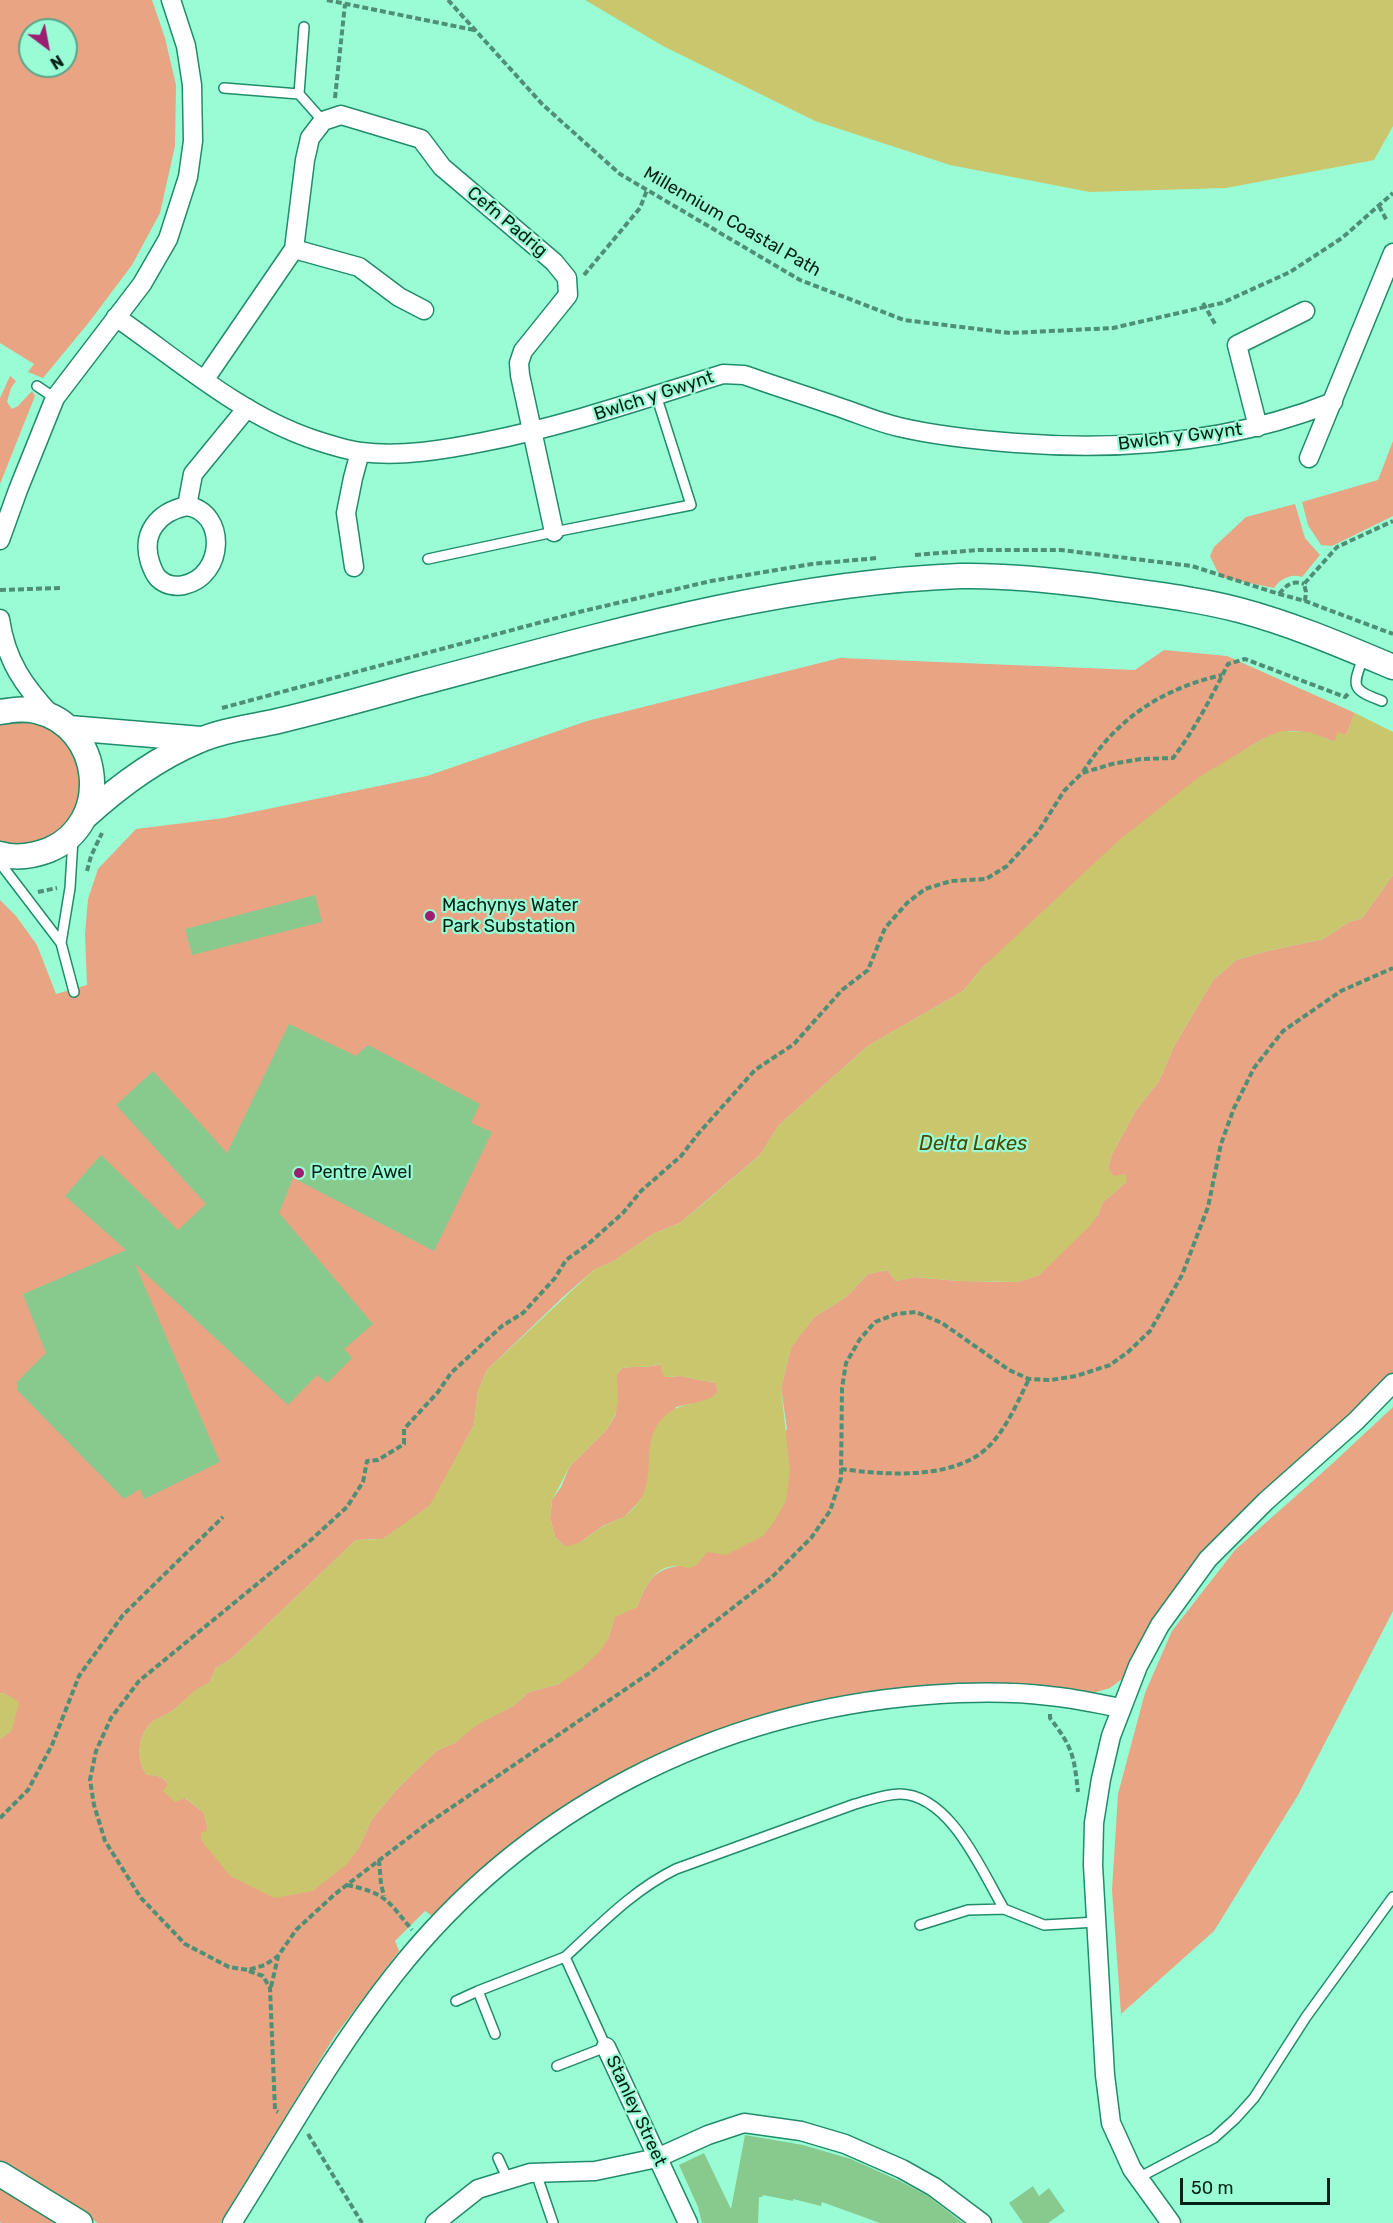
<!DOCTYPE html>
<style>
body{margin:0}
#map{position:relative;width:1393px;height:2223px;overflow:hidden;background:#99fcd4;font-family:Rubik,sans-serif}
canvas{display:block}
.north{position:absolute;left:18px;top:18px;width:60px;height:60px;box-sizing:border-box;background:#99fcd4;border:2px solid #5ca488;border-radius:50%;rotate:148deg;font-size:16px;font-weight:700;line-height:24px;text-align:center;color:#012016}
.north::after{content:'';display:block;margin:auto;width:21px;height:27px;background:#9d1d70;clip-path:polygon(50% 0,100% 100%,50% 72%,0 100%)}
.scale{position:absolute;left:1180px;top:2178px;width:150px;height:27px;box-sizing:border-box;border:3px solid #012016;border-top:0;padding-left:8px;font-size:18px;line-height:21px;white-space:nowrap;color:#012016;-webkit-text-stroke:4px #99fcd4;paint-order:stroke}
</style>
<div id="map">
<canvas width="1393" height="2223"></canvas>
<div class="north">N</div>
<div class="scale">50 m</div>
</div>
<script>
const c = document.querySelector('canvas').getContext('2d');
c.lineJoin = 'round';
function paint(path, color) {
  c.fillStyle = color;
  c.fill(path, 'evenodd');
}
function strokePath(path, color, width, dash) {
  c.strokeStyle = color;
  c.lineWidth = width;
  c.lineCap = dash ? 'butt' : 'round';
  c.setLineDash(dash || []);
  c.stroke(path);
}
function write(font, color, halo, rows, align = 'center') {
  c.font = font + ' Rubik,sans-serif';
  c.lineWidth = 4.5;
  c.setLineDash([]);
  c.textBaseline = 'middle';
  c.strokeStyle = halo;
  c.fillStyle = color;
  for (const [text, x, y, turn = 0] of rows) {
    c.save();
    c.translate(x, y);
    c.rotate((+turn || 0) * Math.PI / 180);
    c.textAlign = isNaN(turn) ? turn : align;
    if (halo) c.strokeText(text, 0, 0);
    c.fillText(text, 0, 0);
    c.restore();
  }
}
const green = new Path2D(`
 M 0,0 L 152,0 L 165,38 L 176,85 L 175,146 L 160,213 L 132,265 L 90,321 L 43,378 L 28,372 L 34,364 L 0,343 ZM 30,30 L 66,30 L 66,66 L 30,66 Z
 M 10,376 L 16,381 L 11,388 L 7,402 L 12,409 L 18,406 L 32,391 L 35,396 L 0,484 L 0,398 Z
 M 1393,441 L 1393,516 L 1332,546 L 1321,545 L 1308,525 L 1302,502 L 1378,480 Z
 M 1295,504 L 1305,538 L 1320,555 L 1302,577 C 1291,573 1280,579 1274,588 L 1220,577 L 1210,556 L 1214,547 L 1246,517 Z
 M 1164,650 L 1227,656 L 1355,713 L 1346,735 L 1334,742 C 1288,722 1274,731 1234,757 L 984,966 L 963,991 L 868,1046 L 779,1125 L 760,1155 L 680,1223 L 653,1234 L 614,1261 L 594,1270 L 563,1297 L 487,1370 L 478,1391 L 474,1425 L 430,1506 L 383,1539 L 356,1540 L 231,1659 L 216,1668 L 209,1683 C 191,1691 187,1700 172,1711 C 167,1715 160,1717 155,1720 C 138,1732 135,1758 147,1775 C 156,1775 162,1775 168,1784 L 204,1813 L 208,1830 L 358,1849 L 372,1819 L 397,1789 L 436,1751 L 456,1742 L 476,1725 L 513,1706 L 529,1692 L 559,1684 L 608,1639 L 615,1616 L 637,1607 C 650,1572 660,1566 697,1564 L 787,1429 L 781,1388 L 791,1347 L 814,1317 L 846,1297 L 868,1274 L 887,1270 L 896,1281 L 915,1277 L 959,1281 L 1018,1282 L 1039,1275 L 1098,1215 L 1102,1203 L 1126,1182 L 1113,1176 L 1108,1168 L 1112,1154 L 1136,1110 L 1159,1081 L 1174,1046 L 1213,980 L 1236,960 L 1267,951 L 1323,939 L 1349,922 L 1362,918 L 1393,875 L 1393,1373 L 1336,1432 L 1224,1530 L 1122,1679 L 1110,1688 L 1096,1692 L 876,1693 L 793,1708 L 690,1742 L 601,1786 L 521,1837 L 432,1916 L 425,1911 L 395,1941 L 399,1951 L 334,2037 L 220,2223 L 98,2223 L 0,2162 L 0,1739 L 12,1730 L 6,1694 L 0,1693 L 0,900 L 16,916 L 37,945 L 56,994 L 87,985 L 85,934 L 88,899 L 98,869 L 136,829 L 224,818 L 427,776 L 587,721 L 840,658 L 1135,670 Z
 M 23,718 L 51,726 L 73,746 L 84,789 L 74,817 L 51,837 L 26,845 L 0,842 L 0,722 Z
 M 662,1364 L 665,1377 L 681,1376 L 716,1383 L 718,1392 L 710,1400 L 676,1407 L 649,1473 L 645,1493 L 637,1504 L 624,1517 L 603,1526 L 575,1546 L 564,1546 L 555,1537 L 550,1518 L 552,1500 L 561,1487 L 570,1466 L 607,1429 L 616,1414 L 617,1374 L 622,1368 C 636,1366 648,1368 662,1364 Z
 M 1393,1407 L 1393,1611 L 1298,1795 L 1214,1931 L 1121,2014 L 1112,1890 L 1118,1794 L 1145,1693 L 1172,1631 L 1235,1550 L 1333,1463 Z
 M 0,2189 L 55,2223 L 2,2223 L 0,2222 Z`);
const water = new Path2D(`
 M 585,0 L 1393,0 L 1393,126 L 1374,160 L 1226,188 L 1090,192 L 950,165 L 815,121 L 663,46 Z
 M 1355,713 L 1393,732 L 1393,875 L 1362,918 L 1349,922 L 1323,939 L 1267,951 L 1236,960 L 1213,980 L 1174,1046 L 1159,1081 L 1136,1110 L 1112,1154 L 1108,1168 L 1113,1176 L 1126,1174 L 1126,1182 L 1102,1203 L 1098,1215 L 1090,1226 L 1039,1275 L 1019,1282 L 959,1281 L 915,1277 L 896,1281 L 887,1270 L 868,1274 L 846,1297 L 814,1317 L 791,1347 L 781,1388 L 790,1471 L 786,1501 L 774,1522 L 763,1536 L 726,1555 L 707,1552 C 702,1558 697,1567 689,1568 C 684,1568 679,1565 674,1566 C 653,1567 643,1591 637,1607 L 615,1617 L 608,1639 L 600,1651 L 580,1670 L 559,1684 L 529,1692 L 513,1706 L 477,1725 L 456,1742 L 436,1751 L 397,1789 L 372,1819 L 358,1849 L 347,1864 L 313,1891 L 275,1898 L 230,1876 L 201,1840 L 201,1833 L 208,1830 L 204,1813 L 186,1798 L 175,1802 L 163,1791 L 168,1784 C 162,1775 156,1775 147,1775 C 135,1758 138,1732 155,1720 C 160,1717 167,1715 172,1711 C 187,1700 190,1691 209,1683 L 216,1668 L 231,1659 L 356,1540 L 383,1539 L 430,1505 L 474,1425 L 478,1391 L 487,1370 L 594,1270 L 614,1261 L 653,1234 L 680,1223 L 710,1198 L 760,1155 L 779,1125 L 868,1046 L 963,991 L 984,966 L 1118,841 L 1199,777 L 1268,736 L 1282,731 L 1310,732 L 1334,742 L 1338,732 L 1346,735 ZM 661,1364 L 661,1371 L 665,1377 L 681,1376 L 716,1383 L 718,1392 C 701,1408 678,1399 661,1420 C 636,1449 665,1487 625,1516 C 619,1520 611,1522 604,1526 C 590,1534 581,1546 564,1546 L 555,1537 L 550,1518 L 552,1500 L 570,1466 L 607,1429 L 616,1413 L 618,1401 L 617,1374 L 622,1368 C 636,1366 648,1368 661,1364 Z
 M 0,1693 L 6,1694 L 19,1702 L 12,1730 L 0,1739 Z`);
const building = new Path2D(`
 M 315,895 L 322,922 L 192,955 L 185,929 Z
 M 289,1024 L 356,1056 L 368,1045 L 480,1104 L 471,1123 L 492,1132 L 434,1251 L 293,1178 L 279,1213 L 373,1324 L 344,1349 L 352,1358 L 327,1383 L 317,1375 L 288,1405 L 135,1264 L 220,1462 L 144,1499 L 140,1489 L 124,1499 L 17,1390 L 17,1382 L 46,1353 L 23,1294 L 126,1250 L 65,1196 L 101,1155 L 178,1230 L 206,1204 L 116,1105 L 153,1071 L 227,1153 Z
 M 745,2135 L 803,2145 L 851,2159 L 900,2181 L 928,2196 L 963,2223 L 880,2223 L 822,2202 L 821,2206 L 793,2199 L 793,2201 L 763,2195 L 762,2197 L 759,2197 L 758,2223 L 702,2223 L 698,2207 L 679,2165 L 704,2153 L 731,2209 Z
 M 1033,2186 L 1039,2196 L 1049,2188 L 1065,2211 L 1048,2223 L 1023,2223 L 1009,2203 Z`);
const path = new Path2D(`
 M 327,0 L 474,30
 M 448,0 L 543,105 L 620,174 L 800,280 L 904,320 L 1010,333 L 1113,328 L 1222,303 L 1290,272 L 1342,238 L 1393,193
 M 335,98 L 345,4
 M 1379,206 L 1387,221
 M 584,275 L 640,208 L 647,190
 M 1203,303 L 1215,324
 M 915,555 L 978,550 L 1061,550 L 1192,566 L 1279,594 L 1305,601 L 1393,634
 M 0,590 L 61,588
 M 1279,594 C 1287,585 1291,580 1304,584
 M 1305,601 L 1306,592 L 1304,584 L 1337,547 L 1393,521
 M 1348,694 L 1345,697 L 1245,659 L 1228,664 C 1212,696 1195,729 1173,758 L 1141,759 L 1112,764 L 1082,773 L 1064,791 L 1038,832 L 1007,866 L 986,879 L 951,881 L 925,889 L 907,903 L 885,928 L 868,970 L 842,990 L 794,1044 L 755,1070 L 698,1134 L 681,1156 L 641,1191 L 623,1213 L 587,1245 L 566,1260 L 555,1278 L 523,1313 L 502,1326 L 451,1373 L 438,1392 L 404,1429 L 404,1444 L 378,1460 L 367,1461 L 363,1482 L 347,1507 L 312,1539 L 139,1681 L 111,1718 L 96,1751 L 90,1780 L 94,1805 L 105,1841 L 141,1898 L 185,1944 L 229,1967 L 248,1970 L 265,1965 L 278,1956 L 296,1930 L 335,1894 L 424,1826 L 648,1674 L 771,1578 L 811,1538 L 830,1511 L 841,1478 L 842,1388 L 846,1363 L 860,1339 L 875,1322 L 896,1314 L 916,1312 L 942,1323 L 1009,1370 L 1029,1379 L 1051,1380 L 1076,1376 L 1110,1365 L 1128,1352 L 1150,1331 L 1182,1275 L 1208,1207 L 1221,1144 L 1234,1108 L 1254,1068 L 1283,1031 L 1341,991 L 1393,968
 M 222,708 L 579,612 L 711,581 L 812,564 L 877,558
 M 1083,772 C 1116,719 1161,689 1222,675
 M 87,871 L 91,856 L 102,833
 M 38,892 L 57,888
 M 841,1469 C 886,1475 959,1481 992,1443 C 1008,1425 1018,1401 1029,1379
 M 1050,1714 L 1050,1718 C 1073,1748 1074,1756 1078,1792
 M 0,1818 L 28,1790 L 52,1745 L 79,1676 L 123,1615 L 223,1517
 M 379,1860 L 381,1884 L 384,1896
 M 347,1885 C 386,1893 388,1901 412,1930
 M 249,1971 L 263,1976 L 270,1988 L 275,2110 L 278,2112
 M 271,1987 L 278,1957
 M 308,2134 L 362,2223`);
const service = new Path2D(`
 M 224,88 L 299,94 L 323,121
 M 299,94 L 304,27
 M 37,386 L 55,398
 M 428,559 L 554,532 L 691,505 L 656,395
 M 1364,655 C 1353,686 1349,689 1382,701
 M 0,863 L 61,943 L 74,992
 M 61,943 L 70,888 L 73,839
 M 920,1925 L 968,1910 L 1004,1909 L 1044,1925 L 1097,1922
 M 565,1957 C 600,1925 633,1890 676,1869 L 855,1804 C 870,1800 885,1794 900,1794 C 951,1795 982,1872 1004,1909
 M 478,1991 L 565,1957 L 606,2047 L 557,2066
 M 456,2001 L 478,1991 L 495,2034
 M 498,2158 L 508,2180
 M 536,2173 L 553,2223
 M 1138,2178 L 1214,2138 L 1235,2119 L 1254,2098 L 1306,2017 L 1393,1897`);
const minor = new Path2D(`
 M 294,249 L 359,267 L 399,297 L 424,310
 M 116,317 C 178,360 241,415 312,439 C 327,444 345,450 361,452 C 401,457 443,450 483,442 C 565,426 643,399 723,374 L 744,375 C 778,387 813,398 847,410 C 864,416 881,423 899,427 C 937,436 977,440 1016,443 C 1123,451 1232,443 1333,402
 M 205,379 L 294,249 L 305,160 L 310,138 L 323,121 L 341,115 L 421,139 L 442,167 L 554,262 L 567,278 L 568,295 L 523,351 L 519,363 L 520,375 L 554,532
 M 1258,427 L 1237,345 L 1305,311
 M 1309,458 L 1393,253
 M 187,506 C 227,512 225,576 184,585 C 175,587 165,585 158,578 C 154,574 152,568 150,562 C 141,533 158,512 187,506 Z
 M 187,506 L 193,474 L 247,408
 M 0,540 L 18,490 L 55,398 L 142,284 L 168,239 L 188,177 L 193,141 L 192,85 L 186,46 L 171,0
 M 354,567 L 346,513 L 353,478 L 360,452
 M 0,619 C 6,661 24,686 52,716
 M 606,2047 L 688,2223
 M 232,2223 C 284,2141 333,2052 394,1975 C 525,1808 716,1711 927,1695 C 968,1692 1010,1691 1050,1696 C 1074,1698 1098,1704 1122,1708
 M 435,2223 L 478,2189 L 530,2173 L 595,2171 L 657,2158 L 708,2135 L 744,2123 L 801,2131 L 845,2144 L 902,2169 L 934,2187 L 982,2223
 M 1171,2223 L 1132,2169 L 1111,2123 L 1105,2075 L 1093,1865 L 1094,1823 L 1101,1779 L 1111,1736 L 1138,1666 L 1160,1625 L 1208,1559 L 1266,1501 L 1356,1421 L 1393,1383`);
const secondary = new Path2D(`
 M 0,712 C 12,710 24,708 36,711 C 103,726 113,823 49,850 C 33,856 17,859 0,854
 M 69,728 L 201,739
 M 85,817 C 119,786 155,759 198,741 C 222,730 252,727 278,721 C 324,710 371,697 417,684 C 595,637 775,583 960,576 C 1005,575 1052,580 1097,586 C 1144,593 1193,598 1239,610 C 1292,624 1343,646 1393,667
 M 0,2174 L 80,2223`);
const markers = [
 [430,916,6,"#9d1d70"],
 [299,1173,6,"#9d1d70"]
];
const streetNames = [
 ["Cefn Padrig",507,222,40],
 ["Millennium Coastal Path",732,222,30],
 ["Bwlch y Gwynt",654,396,-18],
 ["Bwlch y Gwynt",1180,437,-7],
 ["Stanley Street",636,2111,65]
];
const poiNames = [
 ["Machynys Water",442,906],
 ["Park Substation",442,927],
 ["Pentre Awel",311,1173]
];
const waterNames = [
 ["Delta Lakes",973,1144]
];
paint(green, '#e9a483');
paint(water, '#cac66e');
paint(building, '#88ca8e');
strokePath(service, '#208c6a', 12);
strokePath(minor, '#208c6a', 21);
strokePath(secondary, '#208c6a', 27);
strokePath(path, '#4e8f76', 4, [6, 3]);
strokePath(service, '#fff', 9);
strokePath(minor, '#fff', 18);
strokePath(secondary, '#fff', 24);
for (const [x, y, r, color] of markers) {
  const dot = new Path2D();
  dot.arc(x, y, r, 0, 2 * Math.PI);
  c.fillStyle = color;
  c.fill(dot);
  strokePath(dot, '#99fcd4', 2);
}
write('18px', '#012016', '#99fcd4', streetNames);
write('18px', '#012016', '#99fcd4', poiNames, 'left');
write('italic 20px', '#4c4900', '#99fcd4', waterNames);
</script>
